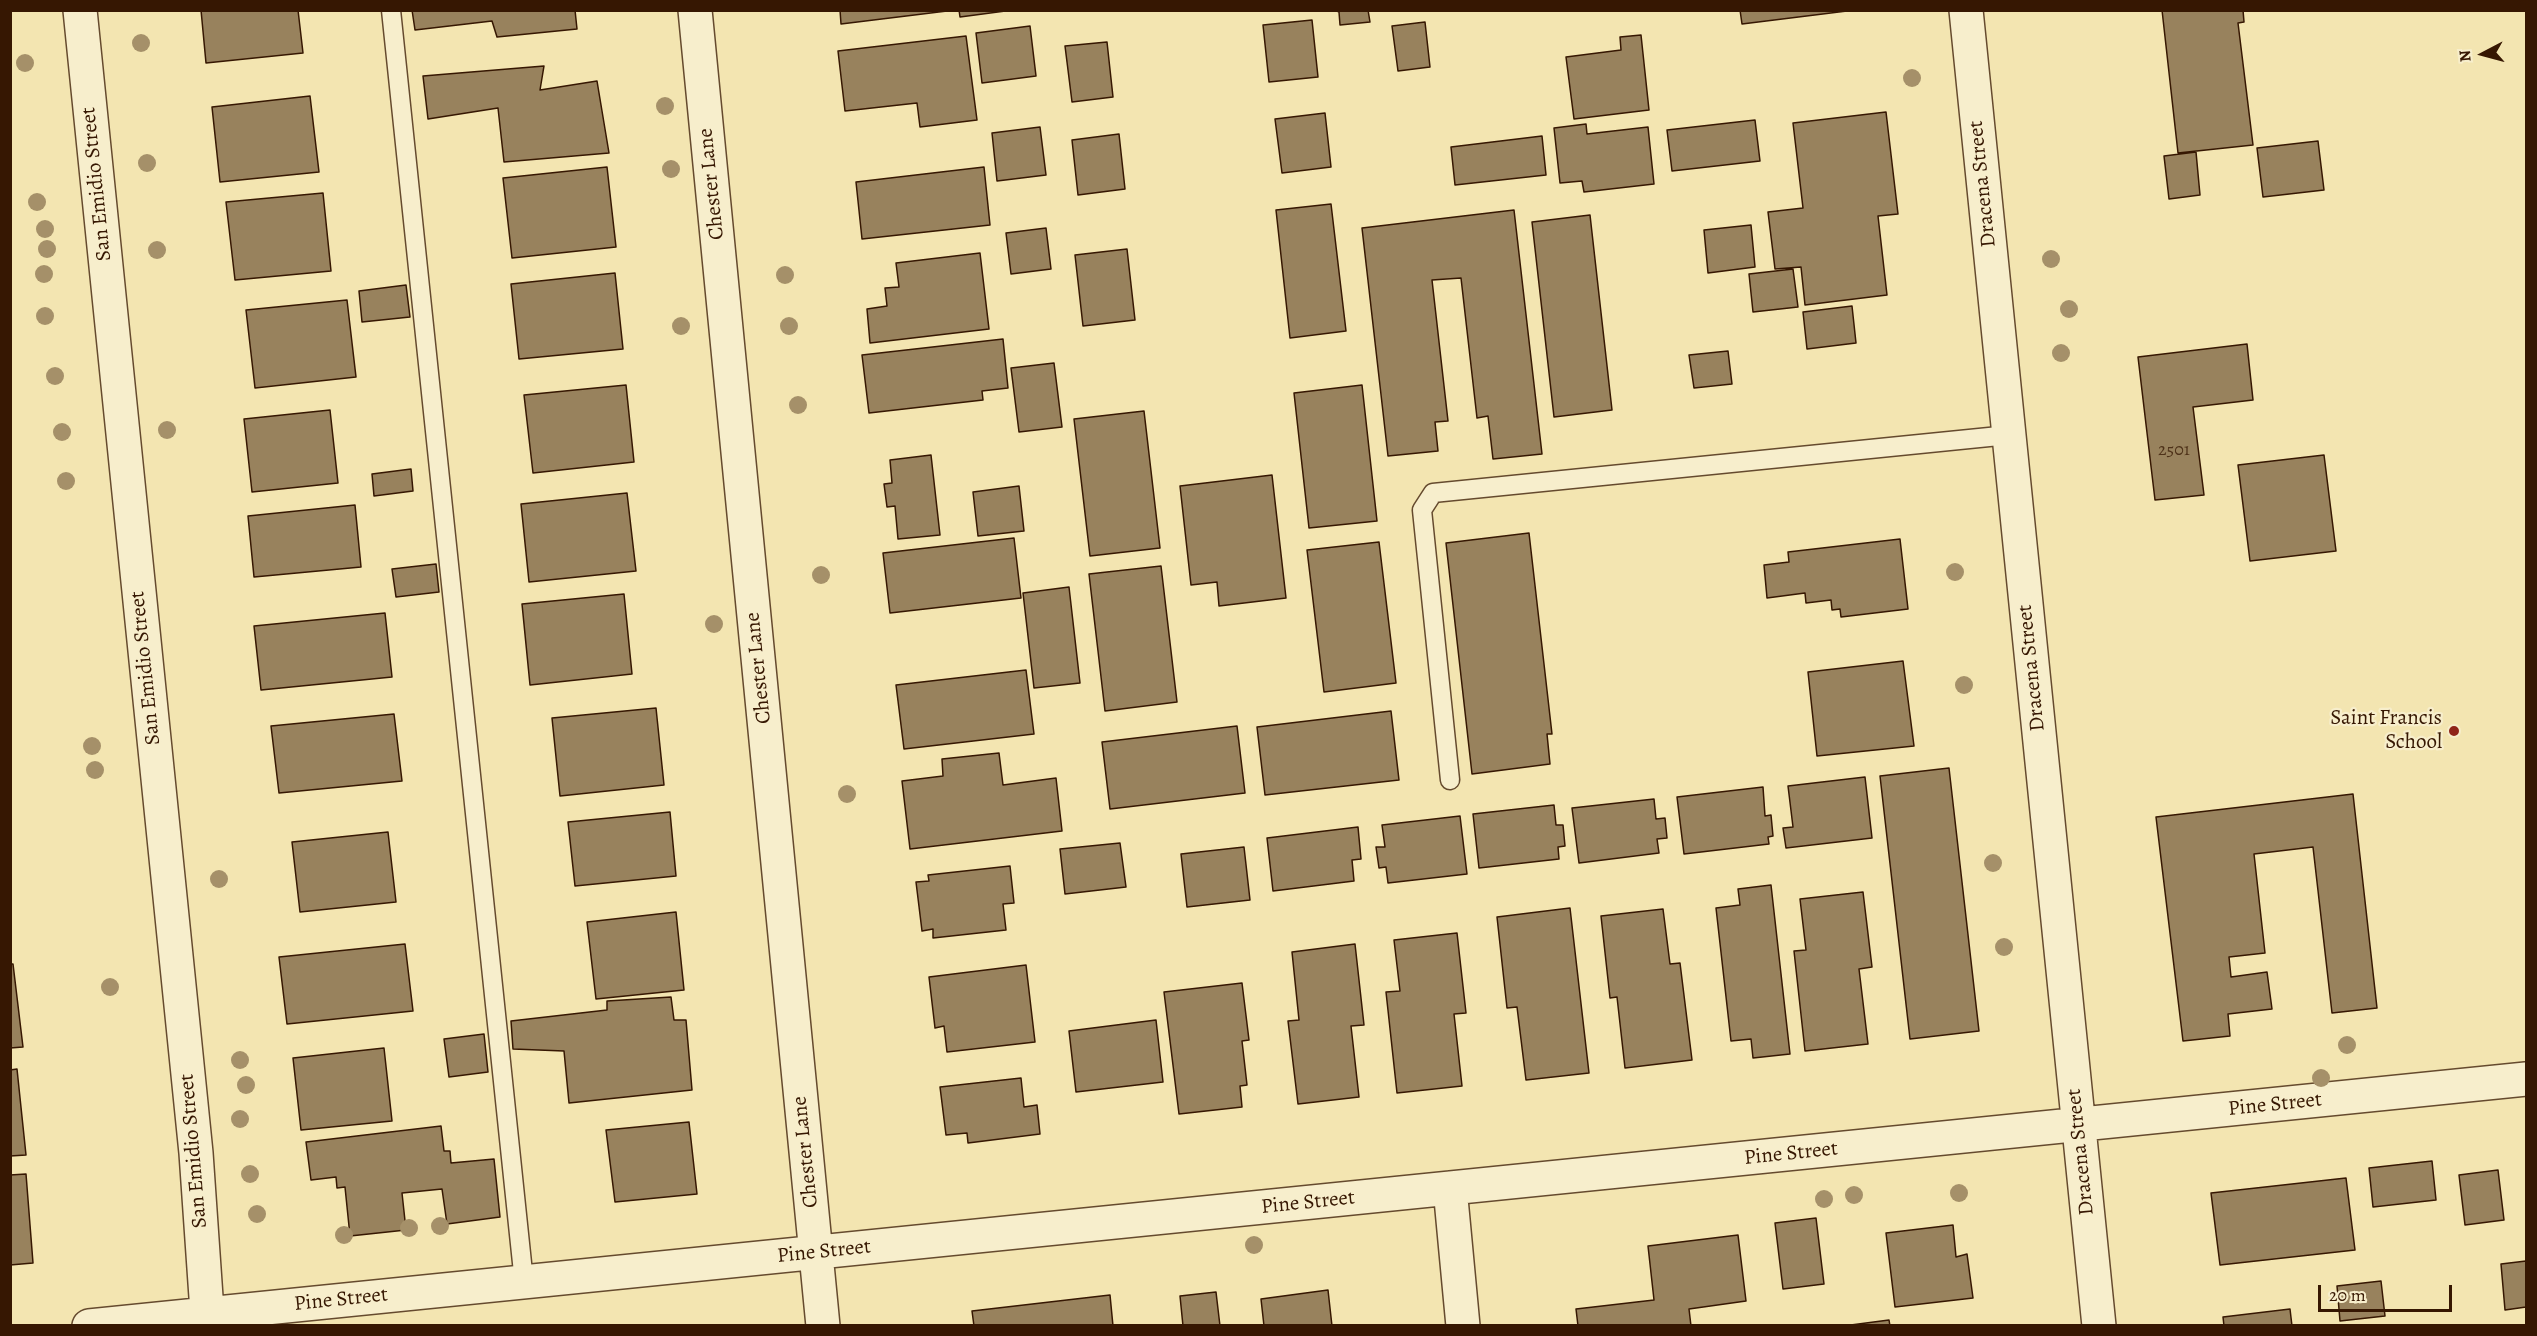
<!DOCTYPE html>
<style>
body{margin:0}
#map{position:relative;width:2537px;height:1336px;overflow:hidden;background:#f3e5b1;font-family:Alegreya,serif}
canvas{display:block}
.frame{position:absolute;inset:0;border:12px solid #361702;pointer-events:none}
.north{position:absolute;left:2453px;top:24px;width:60px;height:60px;-webkit-text-stroke:4px #f7eecc;paint-order:stroke;rotate:264deg;font-size:16px;font-weight:700;line-height:24px;text-align:center;color:#361702}
.north::after{content:'';display:block;margin:auto;width:21px;height:27px;background:#361702;clip-path:polygon(50% 0,100% 100%,50% 72%,0 100%)}
.scale{position:absolute;left:2318px;top:1285px;width:134px;height:27px;box-sizing:border-box;border:3px solid #361702;border-top:0;padding-left:8px;font-size:18px;line-height:21px;white-space:nowrap;color:#361702;-webkit-text-stroke:4px #f7eecc;paint-order:stroke}
</style>
<div id="map">
<canvas width="2537" height="1336"></canvas>
<div class="frame"></div>
<div class="north">N</div>
<div class="scale">20 m</div>
</div>
<script>
const c = document.querySelector('canvas').getContext('2d');
c.lineJoin = 'round';
function paint(path, color) {
  c.fillStyle = color;
  c.fill(path, 'evenodd');
}
function strokePath(path, color, width, dash) {
  c.strokeStyle = color;
  c.lineWidth = width;
  c.lineCap = dash ? 'butt' : 'round';
  c.setLineDash(dash || []);
  c.stroke(path);
}
function write(font, color, halo, rows, align = 'center') {
  c.font = font + ' Alegreya,serif';
  c.lineWidth = 4.5;
  c.setLineDash([]);
  c.textBaseline = 'middle';
  c.strokeStyle = halo;
  c.fillStyle = color;
  for (const [text, x, y, turn = 0] of rows) {
    c.save();
    c.translate(x, y);
    c.rotate((+turn || 0) * Math.PI / 180);
    c.textAlign = isNaN(turn) ? turn : align;
    if (halo) c.strokeText(text, 0, 0);
    c.fillText(text, 0, 0);
    c.restore();
  }
}
const building = new Path2D(`
 M 201,10 L 298,10 L 303,53 L 206,63 Z
 M 412,10 L 575,10 L 577,29 L 497,37 L 492,21 L 415,30 Z
 M 840,10 L 947,10 L 947,11 L 841,24 Z
 M 959,10 L 1013,10 L 960,17 Z
 M 1335,10 L 1368,10 L 1370,22 L 1340,25 L 1339,12 Z
 M 1740,10 L 1855,10 L 1742,24 Z
 M 2162,10 L 2243,10 L 2244,22 L 2238,23 L 2253,145 L 2178,153 Z
 M 1312,20 L 1318,77 L 1269,82 L 1263,25 Z
 M 1425,22 L 1430,67 L 1398,71 L 1392,26 Z
 M 1030,26 L 1036,76 L 982,83 L 976,33 Z
 M 1641,35 L 1649,110 L 1574,119 L 1566,57 L 1621,50 L 1620,37 Z
 M 966,36 L 977,120 L 920,127 L 917,103 L 845,111 L 838,51 Z
 M 1107,42 L 1113,97 L 1072,102 L 1065,46 Z
 M 544,66 L 540,90 L 597,81 L 609,153 L 504,162 L 498,108 L 428,119 L 423,76 Z
 M 310,96 L 319,172 L 220,182 L 212,107 Z
 M 1886,112 L 1898,214 L 1878,216 L 1887,295 L 1805,305 L 1801,267 L 1775,269 L 1768,212 L 1803,208 L 1793,123 Z
 M 1325,113 L 1331,167 L 1282,173 L 1275,119 Z
 M 1755,120 L 1760,161 L 1672,171 L 1667,130 Z
 M 1586,124 L 1587,134 L 1648,127 L 1654,184 L 1584,192 L 1582,181 L 1560,183 L 1554,128 Z
 M 1040,127 L 1046,175 L 997,181 L 992,133 Z
 M 1119,134 L 1125,189 L 1078,195 L 1072,140 Z
 M 1542,136 L 1546,175 L 1455,185 L 1451,147 Z
 M 2318,141 L 2324,190 L 2263,197 L 2257,148 Z
 M 2196,152 L 2200,195 L 2169,199 L 2164,156 Z
 M 607,167 L 616,247 L 512,258 L 503,178 Z
 M 984,167 L 990,225 L 862,239 L 856,182 Z
 M 323,193 L 331,271 L 235,280 L 226,202 Z
 M 1331,204 L 1346,331 L 1290,338 L 1276,210 Z
 M 1514,210 L 1542,454 L 1493,459 L 1488,416 L 1477,418 L 1461,278 L 1432,280 L 1448,421 L 1435,422 L 1438,451 L 1388,456 L 1362,228 Z
 M 1590,215 L 1612,410 L 1554,417 L 1532,222 Z
 M 1751,225 L 1755,267 L 1708,273 L 1704,230 Z
 M 1046,228 L 1051,269 L 1011,274 L 1006,233 Z
 M 1127,249 L 1135,320 L 1083,326 L 1075,255 Z
 M 980,253 L 989,329 L 870,343 L 867,309 L 887,306 L 885,288 L 899,287 L 896,263 Z
 M 1793,269 L 1798,307 L 1753,312 L 1749,274 Z
 M 615,273 L 623,349 L 519,359 L 511,284 Z
 M 406,285 L 410,317 L 362,322 L 359,291 Z
 M 347,300 L 356,377 L 255,388 L 246,310 Z
 M 1852,306 L 1856,343 L 1807,349 L 1803,312 Z
 M 1003,339 L 1008,388 L 982,391 L 983,400 L 869,413 L 862,355 Z
 M 2247,344 L 2253,400 L 2193,407 L 2204,495 L 2155,500 L 2138,357 Z
 M 1728,351 L 1732,384 L 1694,388 L 1689,355 Z
 M 1054,363 L 1062,427 L 1019,432 L 1011,368 Z
 M 626,385 L 634,462 L 533,473 L 524,395 Z
 M 1362,385 L 1377,521 L 1309,528 L 1294,393 Z
 M 330,410 L 338,483 L 252,492 L 244,419 Z
 M 1144,411 L 1160,548 L 1090,556 L 1074,419 Z
 M 931,455 L 940,535 L 898,539 L 895,506 L 887,507 L 884,484 L 892,483 L 890,460 Z
 M 2324,455 L 2336,551 L 2250,561 L 2238,465 Z
 M 411,469 L 413,491 L 374,496 L 372,474 Z
 M 1272,475 L 1286,598 L 1219,606 L 1217,582 L 1191,585 L 1180,486 Z
 M 1019,486 L 1024,531 L 978,536 L 973,492 Z
 M 627,493 L 636,571 L 529,582 L 521,504 Z
 M 355,505 L 361,567 L 254,577 L 248,516 Z
 M 1529,533 L 1552,734 L 1547,734 L 1550,764 L 1472,774 L 1446,543 Z
 M 1014,538 L 1021,598 L 890,613 L 883,553 Z
 M 1900,539 L 1908,609 L 1841,617 L 1840,609 L 1832,610 L 1831,600 L 1806,603 L 1805,593 L 1767,598 L 1764,565 L 1789,562 L 1788,552 Z
 M 1379,542 L 1396,683 L 1324,692 L 1307,550 Z
 M 436,564 L 439,592 L 396,597 L 392,569 Z
 M 1161,566 L 1177,702 L 1105,711 L 1089,574 Z
 M 1069,587 L 1080,683 L 1034,688 L 1023,593 Z
 M 624,594 L 632,674 L 530,685 L 522,604 Z
 M 385,613 L 392,677 L 261,690 L 254,626 Z
 M 1903,661 L 1914,746 L 1817,756 L 1808,672 Z
 M 1026,670 L 1034,734 L 904,749 L 896,685 Z
 M 656,708 L 664,785 L 560,796 L 552,718 Z
 M 1391,711 L 1399,780 L 1265,795 L 1257,727 Z
 M 394,714 L 402,781 L 279,793 L 271,726 Z
 M 1237,726 L 1245,793 L 1110,809 L 1102,742 Z
 M 999,753 L 1003,785 L 1056,778 L 1062,831 L 910,849 L 902,781 L 943,776 L 942,759 Z
 M 1949,768 L 1979,1031 L 1910,1039 L 1880,776 Z
 M 1865,777 L 1872,838 L 1786,848 L 1783,828 L 1793,827 L 1788,786 Z
 M 1763,787 L 1765,816 L 1771,815 L 1773,836 L 1768,837 L 1769,844 L 1684,854 L 1677,797 Z
 M 2353,794 L 2377,1008 L 2332,1013 L 2313,847 L 2254,854 L 2265,953 L 2229,957 L 2231,977 L 2267,972 L 2272,1009 L 2228,1014 L 2230,1036 L 2183,1041 L 2156,817 Z
 M 1654,799 L 1656,819 L 1665,818 L 1667,838 L 1657,839 L 1659,853 L 1579,863 L 1572,808 Z
 M 1554,805 L 1556,825 L 1563,825 L 1565,846 L 1558,847 L 1559,859 L 1479,868 L 1473,814 Z
 M 670,812 L 676,876 L 575,886 L 568,822 Z
 M 1460,816 L 1467,874 L 1388,883 L 1386,867 L 1379,868 L 1376,847 L 1385,847 L 1382,825 Z
 M 1358,827 L 1361,859 L 1352,860 L 1354,881 L 1273,891 L 1267,838 Z
 M 388,832 L 396,902 L 300,912 L 292,842 Z
 M 1120,843 L 1126,887 L 1065,894 L 1060,849 Z
 M 1244,847 L 1250,900 L 1187,907 L 1181,854 Z
 M 1010,866 L 1014,903 L 1003,904 L 1006,930 L 933,938 L 933,929 L 922,931 L 916,882 L 929,881 L 928,875 Z
 M 1771,885 L 1790,1054 L 1753,1058 L 1751,1039 L 1731,1041 L 1716,908 L 1740,905 L 1738,889 Z
 M 1863,892 L 1872,967 L 1859,969 L 1868,1044 L 1805,1051 L 1794,951 L 1806,950 L 1800,899 Z
 M 1570,908 L 1589,1073 L 1526,1080 L 1517,1007 L 1507,1008 L 1497,917 Z
 M 1663,909 L 1670,964 L 1680,963 L 1692,1060 L 1625,1068 L 1617,997 L 1610,998 L 1601,916 Z
 M 676,912 L 684,990 L 596,999 L 587,922 Z
 M 1457,933 L 1466,1013 L 1454,1014 L 1462,1086 L 1397,1093 L 1386,992 L 1400,991 L 1394,940 Z
 M 405,944 L 413,1011 L 287,1024 L 279,957 Z
 M 1355,944 L 1364,1025 L 1351,1026 L 1359,1097 L 1298,1104 L 1288,1021 L 1299,1020 L 1292,952 Z
 M 10,964 L 13,964 L 23,1047 L 10,1048 Z
 M 1026,965 L 1035,1042 L 947,1052 L 944,1026 L 935,1028 L 929,977 Z
 M 1242,983 L 1249,1040 L 1242,1041 L 1247,1085 L 1240,1086 L 1242,1107 L 1179,1114 L 1164,992 Z
 M 671,997 L 674,1020 L 686,1020 L 692,1090 L 569,1103 L 564,1051 L 513,1049 L 511,1021 L 607,1010 L 607,1001 Z
 M 1156,1020 L 1163,1082 L 1076,1092 L 1069,1031 Z
 M 484,1034 L 488,1072 L 449,1077 L 444,1039 Z
 M 384,1048 L 392,1121 L 301,1130 L 293,1058 Z
 M 17,1069 L 26,1155 L 10,1156 L 10,1070 Z
 M 1021,1078 L 1024,1107 L 1037,1105 L 1040,1134 L 968,1143 L 967,1133 L 946,1135 L 940,1087 Z
 M 689,1122 L 697,1194 L 615,1202 L 606,1130 Z
 M 441,1126 L 444,1151 L 450,1151 L 451,1163 L 494,1159 L 500,1217 L 447,1224 L 442,1189 L 402,1193 L 406,1230 L 350,1236 L 345,1187 L 337,1188 L 336,1177 L 311,1180 L 306,1142 Z
 M 2432,1161 L 2436,1200 L 2373,1207 L 2369,1168 Z
 M 2498,1170 L 2504,1220 L 2465,1225 L 2459,1175 Z
 M 26,1174 L 33,1263 L 10,1265 L 10,1175 Z
 M 2346,1178 L 2355,1250 L 2220,1265 L 2211,1193 Z
 M 1816,1218 L 1824,1284 L 1783,1289 L 1775,1223 Z
 M 1953,1225 L 1956,1257 L 1967,1254 L 1973,1298 L 1895,1307 L 1886,1233 Z
 M 1738,1235 L 1746,1301 L 1689,1309 L 1691,1326 L 1578,1326 L 1576,1309 L 1654,1300 L 1648,1246 Z
 M 2526,1261 L 2526,1307 L 2505,1310 L 2501,1264 Z
 M 2381,1281 L 2385,1316 L 2340,1321 L 2337,1286 Z
 M 1328,1290 L 1332,1326 L 1264,1326 L 1261,1299 Z
 M 1216,1292 L 1220,1326 L 1183,1326 L 1180,1296 Z
 M 1110,1295 L 1113,1326 L 974,1326 L 972,1311 Z
 M 2290,1309 L 2292,1326 L 2224,1326 L 2223,1317 Z
 M 1889,1320 L 1890,1326 L 1843,1326 Z`);
const service = new Path2D(`
 M 391,10 L 524,1282
 M 1450,780 L 1422,510 L 1433,493 L 2009,435`);
const minor = new Path2D(`
 M 80,10 L 196,1153 L 208,1326
 M 695,10 L 823,1326
 M 1966,10 L 2099,1326
 M 1450,1188 L 1463,1326
 M 89,1326 L 2526,1079`);
const trees = [
 [141,43],
 [25,63],
 [1912,78],
 [665,106],
 [147,163],
 [671,169],
 [37,202],
 [45,229],
 [47,249],
 [157,250],
 [2051,259],
 [44,274],
 [785,275],
 [2069,309],
 [45,316],
 [681,326],
 [789,326],
 [2061,353],
 [55,376],
 [798,405],
 [167,430],
 [62,432],
 [66,481],
 [1955,572],
 [821,575],
 [714,624],
 [1964,685],
 [92,746],
 [95,770],
 [847,794],
 [1993,863],
 [219,879],
 [2004,947],
 [110,987],
 [2347,1045],
 [240,1060],
 [2321,1078],
 [246,1085],
 [240,1119],
 [250,1174],
 [1959,1193],
 [1854,1195],
 [1824,1199],
 [257,1214],
 [440,1226],
 [409,1228],
 [344,1235],
 [1254,1245]
];
const markers = [
 [2454,731,6,"#8f2418"]
];
const numberNames = [
 ["2501",2174,451]
];
const streetNames = [
 ["San Emidio Street",97,184,-96],
 ["Chester Lane",712,184,-96],
 ["Dracena Street",1983,184,-96],
 ["San Emidio Street",146,668,-96],
 ["Chester Lane",759,668,-96],
 ["Dracena Street",2032,668,-96],
 ["Pine Street",2275,1105,-6],
 ["San Emidio Street",194,1151,-95],
 ["Chester Lane",806,1152,-96],
 ["Dracena Street",2081,1152,-96],
 ["Pine Street",1791,1154,-6],
 ["Pine Street",1308,1203,-6],
 ["Pine Street",824,1252,-6],
 ["Pine Street",341,1300,-6]
];
const poiNames = [
 ["Saint Francis",2442,719],
 ["School",2442,743]
];
paint(building, '#98825d');
strokePath(building, '#361702', 1.5);
strokePath(service, '#654a2e', 21);
strokePath(minor, '#654a2e', 36);
strokePath(service, '#f7eecc', 18);
strokePath(minor, '#f7eecc', 33);
c.fillStyle = '#a59069';
for (const [x, y] of trees) {
  c.beginPath();
  c.arc(x, y, 9, 0, 2 * Math.PI);
  c.fill();
}
for (const [x, y, r, color] of markers) {
  const dot = new Path2D();
  dot.arc(x, y, r, 0, 2 * Math.PI);
  c.fillStyle = color;
  c.fill(dot);
  strokePath(dot, '#f7eecc', 2);
}
write('18px', '#4e3219', null, numberNames);
write('21px', '#361702', '#f7eecc', streetNames);
write('21px', '#361702', '#f7eecc', poiNames, 'right');
</script>
